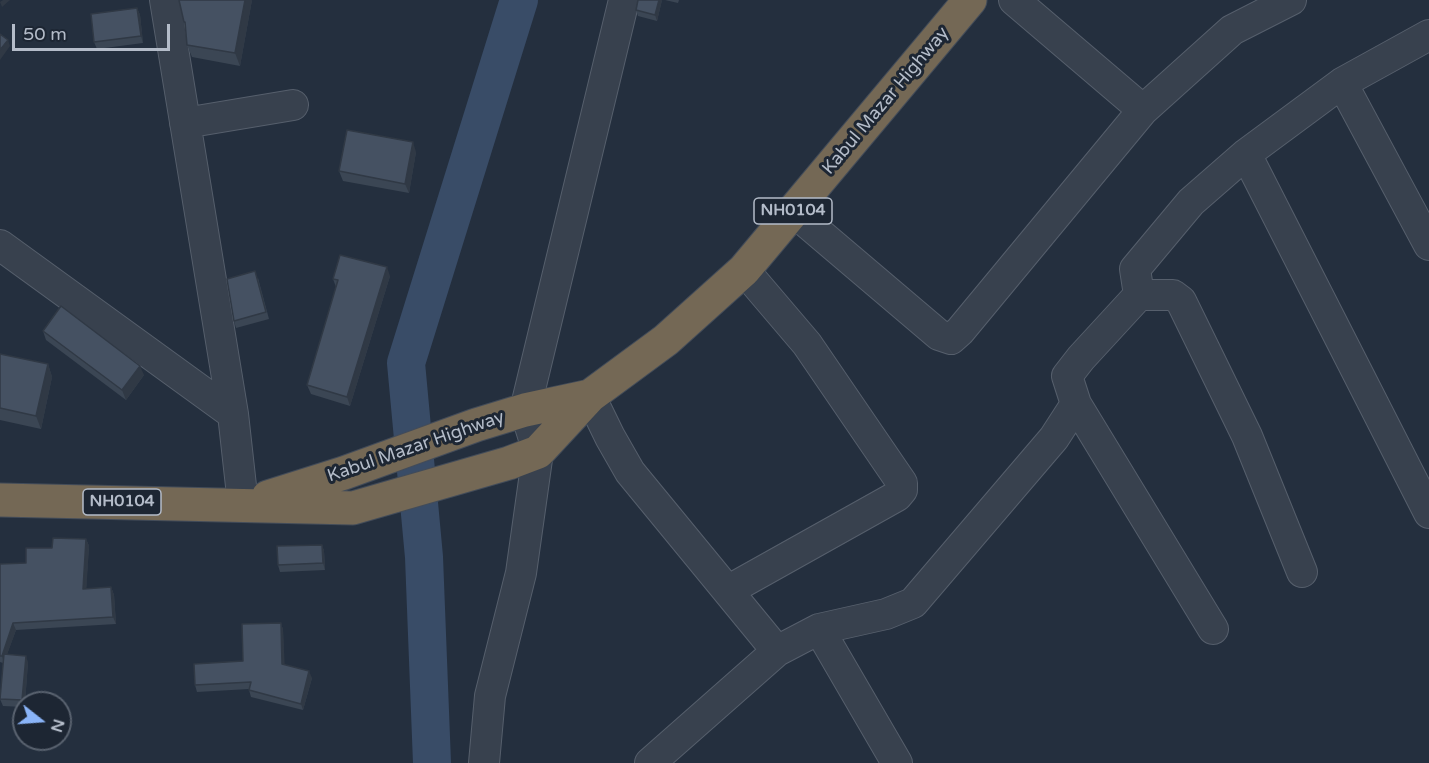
<!DOCTYPE html>
<style>
body{margin:0}
#map{position:relative;width:1429px;height:763px;overflow:hidden;background:#242f3e;font-family:"Varela Round",sans-serif}
canvas{display:block}
.north{position:absolute;left:12px;top:691px;width:60px;height:60px;box-sizing:border-box;background:#1d2633;border:2px solid #59626f;border-radius:50%;rotate:107deg;font-size:16px;font-weight:700;line-height:24px;text-align:center;color:#b4bcc9}
.north::after{content:'';display:block;margin:auto;width:21px;height:27px;background:#8ab4f8;clip-path:polygon(50% 0,100% 100%,50% 72%,0 100%)}
.scale{position:absolute;left:12px;top:24px;width:158px;height:27px;box-sizing:border-box;border:3px solid #b4bcc9;border-top:0;padding-left:8px;font-size:18px;line-height:21px;white-space:nowrap;color:#b4bcc9;-webkit-text-stroke:4px #1d2633;paint-order:stroke}
</style>
<div id="map">
<canvas width="1429" height="763"></canvas>
<div class="north">N</div>
<div class="scale">50 m</div>
</div>
<script>
const c = document.querySelector('canvas').getContext('2d');
c.lineJoin = 'round';
function strokePath(path, color, width, dash) {
  c.strokeStyle = color;
  c.lineWidth = width;
  c.lineCap = dash ? 'butt' : 'round';
  c.setLineDash(dash || []);
  c.stroke(path);
}
function paint(path, color) {
  c.fillStyle = color;
  c.fill(path, 'evenodd');
}
function write(font, color, halo, rows, align = 'center') {
  c.font = font + ' "Varela Round",sans-serif';
  c.lineWidth = 6;
  c.setLineDash([]);
  c.textBaseline = 'middle';
  c.strokeStyle = halo;
  c.fillStyle = color;
  for (const [text, x, y, turn = 0] of rows) {
    c.save();
    c.translate(x, y);
    c.rotate((+turn || 0) * Math.PI / 180);
    c.textAlign = isNaN(turn) ? turn : align;
    if (halo) c.strokeText(text, 0, 0);
    c.fillText(text, 0, 0);
    c.restore();
  }
}
const river = new Path2D(`
 M 432,763 L 424,557 L 406,363 L 519,0`);
const minor = new Path2D(`
 M 165,0 L 233,414 L 243,504
 M 1014,0 L 1143,110
 M 1342,83 L 1429,245
 M 185,123 L 293,105
 M 1246,154 L 1429,513
 M 793,211 L 939,335 L 951,339 L 960,331 L 1143,110 L 1232,30 L 1291,0
 M 0,245 L 233,414
 M 1139,295 L 1173,295 L 1181,301 L 1247,436 L 1302,572
 M 590,396 L 610,437 L 630,472 L 777,651
 M 1076,404 L 1213,629
 M 729,590 L 897,496 L 902,490 L 902,483 L 807,344 L 744,270
 M 819,629 L 897,763
 M 484,763 L 490,696 L 521,573 L 538,452 L 525,410 L 624,0
 M 650,763 L 777,651 L 819,629 L 886,614 L 913,603 L 1054,438 L 1076,404 L 1067,376 L 1081,358 L 1139,295 L 1135,269 L 1191,202 L 1246,154 L 1342,83 L 1429,35`);
const highway = new Path2D(`
 M 268,497 L 344,473 L 476,425 L 525,410 L 590,396
 M 0,500 L 353,508 L 509,463 L 538,452 L 590,396 L 666,340 L 744,270 L 970,0`);
const wall = new Path2D(`
 M 179,0 L 252,0 L 240,66 L 192,57 L 187,45 L 186,28 L 184,22 Z
 M 662,0 L 657,21 L 638,16 L 636,10 Z
 M 665,0 L 679,0 L 678,3 Z
 M 137,8 L 140,15 L 143,43 L 97,49 L 94,42 Z
 M 416,152 L 409,193 L 343,181 L 339,171 Z
 M 390,276 L 350,406 L 311,394 L 307,385 L 336,287 L 333,279 Z
 M 258,278 L 269,319 L 236,328 L 234,321 Z
 M 43,331 L 144,375 L 126,400 L 46,340 Z
 M 0,354 L 48,364 L 52,377 L 41,429 L 0,420 Z
 M 86,539 L 89,546 L 86,589 L 111,587 L 114,595 L 116,624 L 16,630 L 7,654 L 28,662 L 25,703 L 24,703 L 24,707 L 3,706 L 0,699 L 3,663 L 0,662 L 0,564 L 26,563 L 52,548 Z
 M 322,545 L 324,551 L 325,570 L 280,572 L 278,565 Z
 M 281,623 L 283,630 L 284,665 L 312,678 L 303,710 L 251,697 L 249,690 L 249,689 L 197,692 L 195,685 L 243,661 Z`);
const shadedWall = new Path2D(`
 M 3,0 L 10,0 L 2,7 L 0,2 Z
 M 245,0 L 252,0 L 240,66 L 235,53 Z
 M 659,0 L 662,0 L 657,21 L 655,15 Z
 M 137,8 L 140,15 L 143,43 L 141,36 Z
 M 8,40 L 10,46 L 0,60 L 0,50 Z
 M 413,142 L 416,152 L 409,193 L 405,184 Z
 M 387,267 L 390,276 L 350,406 L 347,397 Z
 M 48,364 L 52,377 L 41,429 L 36,416 Z
 M 140,366 L 144,375 L 126,400 L 122,390 Z
 M 86,539 L 89,546 L 86,596 L 83,589 Z
 M 322,545 L 324,551 L 325,570 L 323,563 Z
 M 111,587 L 114,595 L 116,624 L 113,617 Z
 M 13,623 L 16,630 L 4,663 L 2,656 Z
 M 281,623 L 283,630 L 285,671 L 282,664 Z
 M 26,656 L 28,662 L 25,703 L 24,703 L 24,705 L 22,700 Z
 M 309,671 L 312,678 L 303,710 L 301,704 Z`);
const building = new Path2D(`
 M 179,0 L 245,0 L 235,53 L 187,45 L 185,22 L 184,22 Z
 M 638,0 L 659,0 L 655,15 L 636,10 Z
 M 137,8 L 141,36 L 94,42 L 91,14 Z
 M 0,34 L 8,40 L 0,50 Z
 M 347,130 L 413,142 L 405,184 L 339,171 Z
 M 340,255 L 387,267 L 347,397 L 307,385 L 338,280 L 333,279 Z
 M 255,271 L 266,312 L 234,321 L 227,279 Z
 M 61,306 L 140,366 L 122,390 L 43,331 Z
 M 0,354 L 48,364 L 36,416 L 0,408 Z
 M 53,538 L 86,539 L 83,589 L 111,587 L 113,617 L 13,623 L 2,656 L 0,656 L 0,564 L 26,563 L 26,548 L 52,548 Z
 M 322,545 L 323,563 L 278,565 L 277,546 Z
 M 281,623 L 282,664 L 309,671 L 301,704 L 249,690 L 251,682 L 195,685 L 194,664 L 243,661 L 242,624 Z
 M 4,654 L 26,656 L 22,700 L 0,699 Z`);
const shields = [
 [793,211,78],
 [122,502,78]
];
const shieldNames = [
 ["NH0104",793,211],
 ["NH0104",122,502]
];
const streetNames = [
 ["Kabul Mazar Highway",886,101,-50],
 ["Kabul Mazar Highway",416,447,-19]
];
strokePath(river, '#394c67', 38);
strokePath(minor, '#565f6c', 32);
strokePath(highway, '#434c59', 35);
strokePath(minor, '#38414e', 30);
strokePath(highway, '#746855', 33);
paint(wall, '#3b4654');
paint(shadedWall, '#303945');
paint(building, '#455162');
strokePath(building, '#303945', 1.5);
for (const [x, y, w] of shields) {
  const box = new Path2D();
  box.roundRect(x - w / 2, y - 13, w, 26, 4.5);
  c.fillStyle = '#1d2633';
  c.fill(box);
  strokePath(box, '#b4bcc9', 1.5);
}
write('bold 16px', '#b4bcc9', null, shieldNames);
write('18px', '#b4bcc9', '#1d2633', streetNames);
</script>
